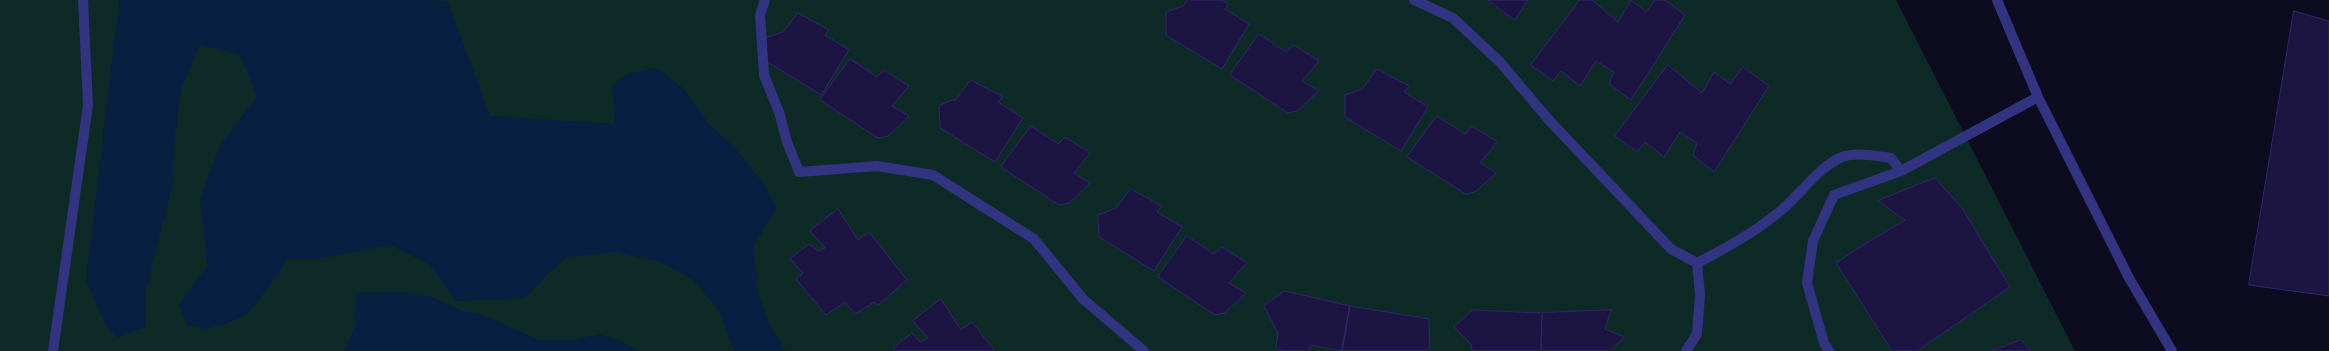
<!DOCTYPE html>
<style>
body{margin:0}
canvas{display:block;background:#0d0b20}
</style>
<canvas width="2329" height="351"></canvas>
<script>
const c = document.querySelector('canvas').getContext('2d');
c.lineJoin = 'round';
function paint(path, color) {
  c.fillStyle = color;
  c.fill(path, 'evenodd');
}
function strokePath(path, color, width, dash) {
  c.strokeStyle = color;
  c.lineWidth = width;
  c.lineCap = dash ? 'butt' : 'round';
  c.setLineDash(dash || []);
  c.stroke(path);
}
const green = new Path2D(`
 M 0,0 L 1896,0 L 2075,351 L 0,351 Z`);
const water = new Path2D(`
 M 119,0 L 434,0 L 448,2 L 490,116 L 615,124 L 612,85 L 627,74 L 656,68 L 683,88 L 709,124 L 735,148 L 763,183 L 777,207 L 754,246 L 758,294 L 771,327 L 786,351 L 734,351 L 719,311 L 692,279 L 658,261 L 614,252 L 567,257 L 548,274 L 525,298 L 456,301 L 430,265 L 391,245 L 318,259 L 289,259 L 249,313 L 228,323 L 207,329 L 187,325 L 179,304 L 207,266 L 200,200 L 220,145 L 257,96 L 240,55 L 200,45 L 182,87 L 174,141 L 172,187 L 146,290 L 146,327 L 117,338 L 104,322 L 86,280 Z
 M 402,292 L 432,297 L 462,311 L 484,315 L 539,340 L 573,340 L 599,334 L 625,343 L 638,351 L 344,351 L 355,326 L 357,293 Z`);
const building = new Path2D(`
 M 1188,0 L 1222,0 L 1229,4 L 1225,9 L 1249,24 L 1222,69 L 1166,35 L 1166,12 L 1183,6 Z
 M 1488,0 L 1528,0 L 1515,20 Z
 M 1580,0 L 1592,0 L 1618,22 L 1631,0 L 1646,12 L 1655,0 L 1665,0 L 1685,15 L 1631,100 L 1609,84 L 1614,72 L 1596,61 L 1580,86 L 1561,71 L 1553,81 L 1531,65 Z
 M 2294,11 L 2329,21 L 2329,296 L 2249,285 Z
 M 798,13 L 829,30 L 825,35 L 849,50 L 821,95 L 766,61 L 765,38 L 783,32 Z
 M 1259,34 L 1286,52 L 1294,45 L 1319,61 L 1302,81 L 1319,91 L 1297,111 L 1288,113 L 1230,75 Z
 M 850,59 L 877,77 L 884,70 L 909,86 L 892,106 L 909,116 L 888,136 L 878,138 L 820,100 Z
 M 1668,65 L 1702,93 L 1714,72 L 1730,84 L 1743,67 L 1769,86 L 1714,172 L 1693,155 L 1697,143 L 1680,132 L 1664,157 L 1645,142 L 1637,152 L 1615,136 Z
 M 1377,69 L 1409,86 L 1404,92 L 1428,107 L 1401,151 L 1345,117 L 1345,95 L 1362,89 Z
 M 971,80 L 1003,97 L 998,102 L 1023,118 L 995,162 L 940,128 L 939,105 L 956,99 Z
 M 1437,116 L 1465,134 L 1472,126 L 1497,142 L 1480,163 L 1496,173 L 1475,192 L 1466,194 L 1407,157 Z
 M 1031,126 L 1058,144 L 1065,137 L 1090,153 L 1074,173 L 1090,183 L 1069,203 L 1059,205 L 1001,167 Z
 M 1935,178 L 1962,208 L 2010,287 L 1917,351 L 1892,351 L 1836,263 L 1860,247 L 1905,220 L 1878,201 Z
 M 1131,189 L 1162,206 L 1157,212 L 1182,227 L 1154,271 L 1099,237 L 1098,215 L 1116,208 Z
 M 838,209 L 858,240 L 869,232 L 907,280 L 878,305 L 874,302 L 855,314 L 845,302 L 826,315 L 796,279 L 803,273 L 790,259 L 809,244 L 818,251 L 825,248 L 810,231 Z
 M 1187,236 L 1214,254 L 1222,247 L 1247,263 L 1229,283 L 1246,293 L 1225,313 L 1215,315 L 1158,277 Z
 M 1285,291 L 1350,306 L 1342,351 L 1311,345 L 1308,351 L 1284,351 L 1276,348 L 1278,333 L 1264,306 Z
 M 941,299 L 961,330 L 972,322 L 995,351 L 895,351 L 893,348 L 912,333 L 920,342 L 928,338 L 913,321 Z
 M 1350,306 L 1429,319 L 1430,347 L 1425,351 L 1342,351 Z
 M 1473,310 L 1542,313 L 1541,351 L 1472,351 L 1471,344 L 1454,327 Z
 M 1611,310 L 1605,329 L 1624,337 L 1610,351 L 1541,351 L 1542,313 Z
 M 2021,340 L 2031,351 L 1992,351 Z`);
const service = new Path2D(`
 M 765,0 L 760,15 L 764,75 L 779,112 L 787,142 L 799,172 L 877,166 L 933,175 L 1034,239 L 1083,299 L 1144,351
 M 1414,0 L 1453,18 L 1500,62 L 1548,119 L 1671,249 L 1697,263
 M 1997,0 L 2038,97 L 2129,278 L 2172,351
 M 1697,263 C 1727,248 1759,230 1785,207 C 1802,192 1820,166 1842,157 C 1856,152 1877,156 1891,158 L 1901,171 L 2038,97
 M 53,351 L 88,105 L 83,0
 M 1686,351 L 1697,334 L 1700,295 L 1697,263
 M 1829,351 L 1824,343 L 1807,283 L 1813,241 L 1834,195 L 1901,171`);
paint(green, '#0d2a27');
paint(water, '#072042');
paint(building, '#1c1542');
strokePath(building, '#302670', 1);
strokePath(service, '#323482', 10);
</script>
